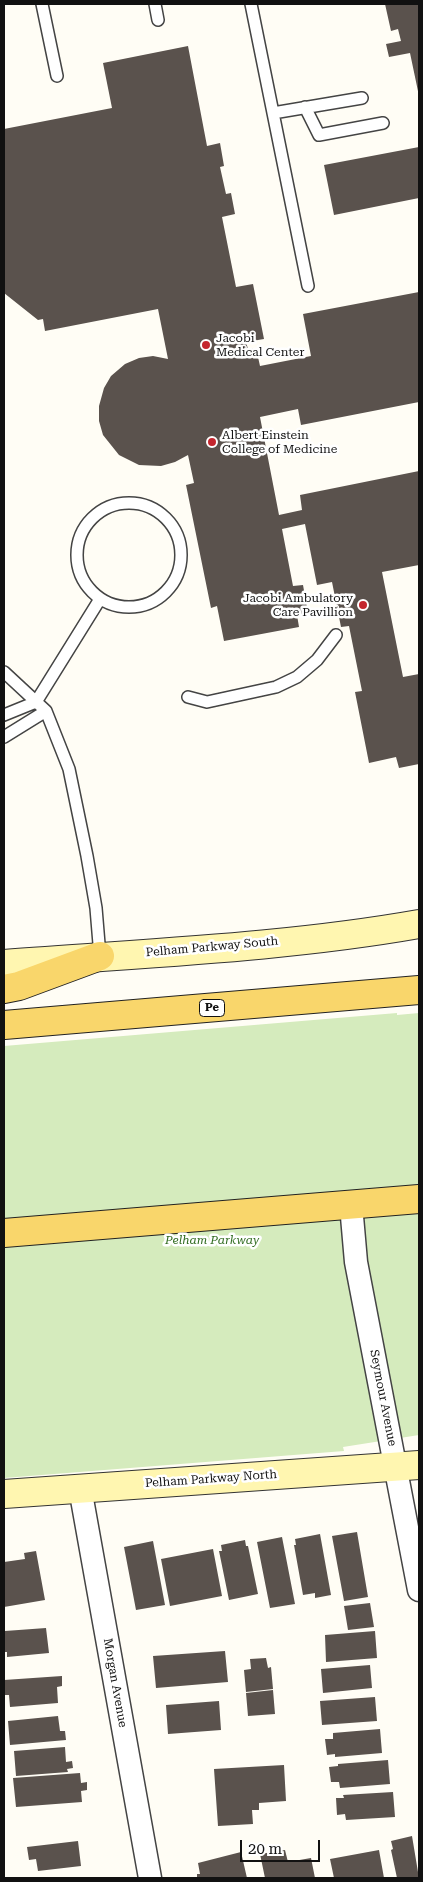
<!DOCTYPE html>
<style>
body{margin:0}
#map{position:relative;width:423px;height:1882px;overflow:hidden;background:#fffdf5;font-family:"Roboto Serif",serif}
canvas{display:block}
.frame{position:absolute;inset:0;border:5px solid #111;pointer-events:none}
.scale{position:absolute;left:240px;top:1840px;width:80px;height:22px;box-sizing:border-box;border:2px solid #111;border-top:0;padding-left:6px;font-size:15px;line-height:18px;white-space:nowrap;color:#111;-webkit-text-stroke:4px #fff;paint-order:stroke}
</style>
<div id="map">
<canvas width="423" height="1882"></canvas>
<div class="frame"></div>
<div class="scale">20 m</div>
</div>
<script>
const c = document.querySelector('canvas').getContext('2d');
c.lineJoin = 'round';
function paint(path, color) {
  c.fillStyle = color;
  c.fill(path, 'evenodd');
}
function strokePath(path, color, width, dash) {
  c.strokeStyle = color;
  c.lineWidth = width;
  c.lineCap = dash ? 'butt' : 'round';
  c.setLineDash(dash || []);
  c.stroke(path);
}
function write(font, color, halo, rows, align = 'center') {
  c.font = font + ' "Roboto Serif",serif';
  c.lineWidth = 5;
  c.setLineDash([]);
  c.textBaseline = 'middle';
  c.strokeStyle = halo;
  c.fillStyle = color;
  for (const [text, x, y, turn = 0] of rows) {
    c.save();
    c.translate(x, y);
    c.rotate((+turn || 0) * Math.PI / 180);
    c.textAlign = isNaN(turn) ? turn : align;
    if (halo) c.strokeText(text, 0, 0);
    c.fillText(text, 0, 0);
    c.restore();
  }
}
const green = new Path2D(`
 M 397,1013 L 397,1015 L 419,1013 L 419,1435 L 343,1447 L 344,1451 L 4,1478 L 4,1046 Z`);
const building = new Path2D(`
 M 385,4 L 419,4 L 419,96 L 410,53 L 389,57 L 386,44 L 401,41 L 398,29 L 391,31 Z
 M 188,46 L 207,146 L 220,143 L 224,166 L 220,167 L 226,194 L 231,193 L 235,214 L 222,217 L 236,287 L 253,284 L 264,339 L 246,342 L 248,349 L 256,348 L 260,366 L 311,356 L 303,314 L 419,292 L 419,402 L 301,425 L 298,409 L 260,417 L 279,515 L 302,510 L 300,495 L 419,471 L 419,565 L 382,572 L 403,677 L 419,674 L 419,764 L 399,768 L 396,757 L 369,763 L 355,692 L 362,691 L 349,626 L 341,627 L 332,582 L 317,585 L 305,524 L 282,529 L 293,586 L 303,585 L 308,613 L 297,615 L 299,627 L 224,641 L 217,606 L 211,608 L 186,485 L 194,483 L 188,455 L 175,462 L 161,466 L 139,465 L 119,455 L 103,435 L 99,421 L 99,406 L 104,388 L 111,376 L 125,364 L 139,358 L 153,356 L 168,359 L 158,309 L 45,331 L 43,319 L 38,320 L 4,293 L 4,129 L 112,108 L 103,63 Z
 M 419,147 L 419,198 L 334,215 L 324,165 Z
 M 357,1532 L 368,1597 L 344,1601 L 332,1536 Z
 M 320,1534 L 331,1595 L 315,1598 L 315,1593 L 303,1595 L 294,1545 L 296,1545 L 295,1539 Z
 M 282,1537 L 295,1604 L 270,1608 L 257,1542 Z
 M 245,1540 L 246,1546 L 248,1546 L 258,1594 L 229,1600 L 219,1551 L 222,1551 L 221,1545 Z
 M 153,1541 L 165,1605 L 136,1610 L 124,1547 Z
 M 213,1549 L 222,1596 L 170,1606 L 161,1559 Z
 M 36,1551 L 45,1600 L 4,1607 L 4,1562 L 25,1559 L 24,1553 Z
 M 370,1603 L 374,1627 L 348,1630 L 344,1606 Z
 M 46,1628 L 49,1653 L 7,1657 L 7,1652 L 4,1652 L 5,1631 Z
 M 375,1631 L 377,1658 L 326,1662 L 325,1635 Z
 M 225,1651 L 228,1682 L 156,1688 L 153,1656 Z
 M 266,1658 L 268,1668 L 271,1667 L 273,1689 L 246,1692 L 244,1670 L 251,1669 L 250,1659 Z
 M 370,1665 L 372,1688 L 323,1693 L 321,1669 Z
 M 62,1676 L 62,1686 L 57,1687 L 58,1703 L 10,1707 L 9,1695 L 5,1695 L 4,1680 Z
 M 273,1690 L 275,1714 L 248,1716 L 246,1693 Z
 M 375,1697 L 377,1721 L 322,1725 L 320,1701 Z
 M 219,1701 L 221,1730 L 168,1734 L 166,1705 Z
 M 58,1716 L 60,1731 L 65,1731 L 66,1740 L 10,1745 L 8,1721 Z
 M 380,1729 L 382,1753 L 335,1757 L 335,1754 L 327,1755 L 325,1739 L 333,1739 L 333,1733 Z
 M 65,1747 L 66,1762 L 72,1761 L 73,1768 L 67,1769 L 68,1772 L 16,1776 L 14,1751 Z
 M 388,1760 L 390,1784 L 340,1788 L 339,1782 L 331,1782 L 329,1767 L 338,1766 L 338,1764 Z
 M 284,1765 L 286,1801 L 259,1803 L 259,1810 L 252,1810 L 253,1824 L 218,1826 L 214,1769 Z
 M 80,1773 L 81,1783 L 87,1782 L 87,1790 L 81,1791 L 82,1802 L 16,1807 L 13,1778 Z
 M 393,1792 L 395,1817 L 346,1820 L 345,1814 L 337,1815 L 336,1798 L 344,1798 L 343,1795 Z
 M 412,1836 L 419,1878 L 397,1878 L 391,1850 L 393,1849 L 391,1841 Z
 M 78,1841 L 81,1866 L 38,1871 L 36,1859 L 29,1860 L 27,1847 Z
 M 285,1850 L 288,1862 L 311,1858 L 315,1878 L 265,1878 L 260,1854 Z
 M 379,1850 L 384,1878 L 334,1878 L 330,1859 Z
 M 241,1852 L 247,1878 L 197,1878 L 197,1874 L 200,1874 L 198,1863 Z`);
const lane = new Path2D(`
 M 42,4 L 57,76
 M 155,4 L 158,20
 M 251,4 L 308,286
 M 305,107 L 319,135 L 383,123
 M 273,113 L 362,98
 M77 555a52 52 0 1 1 104 0a52 52 0 1 1-104 0Z
 M 4,672 L 46,711 L 69,769 L 87,856 L 96,908 L 100,956
 M 188,697 L 207,702 L 276,687 L 297,677 L 317,660 L 336,635
 M 4,715 L 36,702 L 100,599
 M 4,737 L 46,711`);
const street = new Path2D(`
 M 351,1205 L 356,1262 L 419,1590
 M 80,1488 L 150,1878`);
const secondary = new Path2D(`
 M 4,964 C 142,953 283,948 419,924
 M 4,1494 L 419,1465`);
const primary = new Path2D(`
 M 4,989 L 19,986 L 100,956
 M 4,1025 L 419,990
 M 4,1233 L 419,1199`);
const markers = [
 [206,345,5,"#c4262e"],
 [212,442,5,"#c4262e"],
 [363,605,5,"#c4262e"]
];
const shields = [
 [212,1008,25]
];
const shieldNames = [
 ["Pe",212,1008]
];
const poiNames = [
 ["Jacobi",216,338],
 ["Medical Center",216,352],
 ["Albert Einstein",222,435],
 ["College of Medicine",222,449],
 ["Jacobi Ambulatory",353,598,"right"],
 ["Care Pavillion",353,612,"right"]
];
const streetNames = [
 ["Pelham Parkway South",212,947,-5],
 ["Seymour Avenue",383,1398,79],
 ["Pelham Parkway North",211,1479,-4],
 ["Morgan Avenue",115,1683,80]
];
const parkNames = [
 ["Pelham Parkway",212,1240]
];
paint(green, '#d5ebbd');
paint(building, '#5a524d');
strokePath(lane, '#444', 14);
strokePath(street, '#444', 25);
strokePath(secondary, '#333', 30);
strokePath(primary, '#222', 30);
strokePath(lane, '#fff', 11);
strokePath(street, '#fff', 22);
strokePath(secondary, '#fff6b0', 28);
strokePath(primary, '#f9d66b', 28);
for (const [x, y, r, color] of markers) {
  const dot = new Path2D();
  dot.arc(x, y, r, 0, 2 * Math.PI);
  c.fillStyle = color;
  c.fill(dot);
  strokePath(dot, '#fff', 2);
}
for (const [x, y, w] of shields) {
  const box = new Path2D();
  box.roundRect(x - w / 2, y - 8.5, w, 17, 4);
  c.fillStyle = '#fff';
  c.fill(box);
  strokePath(box, '#111', 1);
}
write('bold 11px', '#111', null, shieldNames);
write('12px', '#111', '#fff', poiNames, 'left');
write('12px', '#111', '#fff', streetNames);
write('italic 12px', '#2f6b1f', '#fff', parkNames);
</script>
